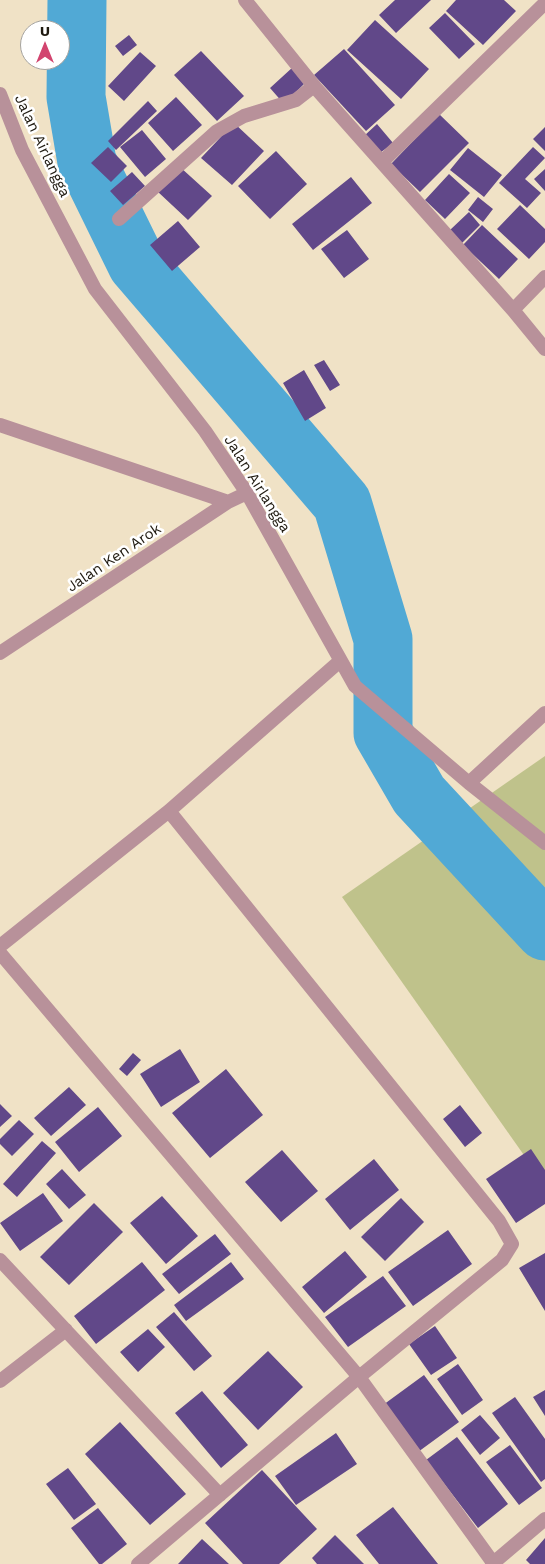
<!DOCTYPE html>
<style>
body{margin:0}
#map{position:relative;width:545px;height:1564px;overflow:hidden;background:#f0e2c6;font-family:"Work Sans",sans-serif}
canvas{display:block}
.north{position:absolute;left:20px;top:20px;width:50px;height:50px;box-sizing:border-box;background:#fff;border:1px solid #a5a39f;border-radius:50%;rotate:0deg;font-size:14px;font-weight:700;line-height:20px;text-align:center;color:#1f1a10}
.north::after{content:'';display:block;margin:auto;width:18px;height:22px;background:#d2446f;clip-path:polygon(50% 0,100% 100%,50% 72%,0 100%)}
</style>
<div id="map">
<canvas width="545" height="1564"></canvas>
<div class="north">U</div>
</div>
<script>
const c = document.querySelector('canvas').getContext('2d');
c.lineJoin = 'round';
function paint(path, color) {
  c.fillStyle = color;
  c.fill(path, 'evenodd');
}
function strokePath(path, color, width, dash) {
  c.strokeStyle = color;
  c.lineWidth = width;
  c.lineCap = dash ? 'butt' : 'round';
  c.setLineDash(dash || []);
  c.stroke(path);
}
function write(font, color, halo, rows, align = 'center') {
  c.font = font + ' "Work Sans",sans-serif';
  c.lineWidth = 5;
  c.setLineDash([]);
  c.textBaseline = 'middle';
  c.strokeStyle = halo;
  c.fillStyle = color;
  for (const [text, x, y, turn = 0] of rows) {
    c.save();
    c.translate(x, y);
    c.rotate((+turn || 0) * Math.PI / 180);
    c.textAlign = isNaN(turn) ? turn : align;
    if (halo) c.strokeText(text, 0, 0);
    c.fillText(text, 0, 0);
    c.restore();
  }
}
const green = new Path2D(`
 M 545,756 L 545,1185 L 342,897 Z`);
const river = new Path2D(`
 M 77,0 L 76,97 L 87,162 L 137,264 L 342,503 L 383,639 L 383,733 L 419,795 L 545,931`);
const building = new Path2D(`
 M 395,0 L 431,0 L 396,33 L 379,15 Z
 M 456,0 L 504,0 L 516,11 L 483,45 L 446,11 Z
 M 445,13 L 475,44 L 459,59 L 429,28 Z
 M 375,20 L 429,69 L 401,99 L 347,50 Z
 M 129,35 L 137,45 L 123,56 L 115,46 Z
 M 344,49 L 395,105 L 366,131 L 314,75 Z
 M 201,51 L 244,96 L 217,121 L 174,75 Z
 M 140,52 L 156,66 L 124,101 L 108,86 Z
 M 293,67 L 307,81 L 284,104 L 270,88 Z
 M 176,97 L 202,125 L 173,151 L 148,123 Z
 M 148,101 L 157,111 L 116,150 L 108,141 Z
 M 439,114 L 469,143 L 420,192 L 391,164 Z
 M 234,123 L 264,151 L 232,185 L 201,158 Z
 M 377,124 L 393,143 L 380,153 L 364,136 Z
 M 545,127 L 545,151 L 533,139 Z
 M 142,130 L 166,159 L 145,177 L 120,147 Z
 M 108,147 L 127,166 L 111,182 L 91,163 Z
 M 533,147 L 545,158 L 525,179 L 541,193 L 527,208 L 499,183 Z
 M 468,148 L 502,175 L 484,197 L 450,170 Z
 M 276,151 L 307,184 L 270,219 L 238,186 Z
 M 180,167 L 212,196 L 188,220 L 157,191 Z
 M 545,169 L 545,191 L 534,179 Z
 M 132,172 L 145,186 L 123,205 L 110,191 Z
 M 449,174 L 470,193 L 445,219 L 425,200 Z
 M 351,177 L 372,203 L 313,250 L 292,224 Z
 M 478,197 L 493,209 L 483,222 L 468,210 Z
 M 520,205 L 545,229 L 545,242 L 529,259 L 497,229 Z
 M 469,212 L 480,225 L 462,243 L 450,230 Z
 M 178,221 L 200,247 L 172,271 L 150,245 Z
 M 482,225 L 518,259 L 499,279 L 463,245 Z
 M 347,230 L 369,259 L 344,278 L 321,249 Z
 M 324,360 L 340,385 L 330,391 L 314,365 Z
 M 304,370 L 326,408 L 305,421 L 283,383 Z
 M 180,1049 L 200,1082 L 161,1107 L 140,1074 Z
 M 133,1053 L 141,1060 L 127,1076 L 119,1069 Z
 M 226,1069 L 263,1115 L 210,1158 L 172,1113 Z
 M 69,1087 L 86,1105 L 51,1136 L 34,1118 Z
 M 0,1104 L 12,1116 L 0,1127 Z
 M 460,1105 L 482,1133 L 465,1147 L 443,1119 Z
 M 98,1107 L 122,1136 L 79,1172 L 55,1142 Z
 M 19,1120 L 34,1134 L 12,1156 L 0,1144 L 0,1139 Z
 M 42,1141 L 56,1153 L 17,1197 L 3,1184 Z
 M 531,1149 L 545,1170 L 545,1204 L 516,1223 L 486,1179 Z
 M 282,1150 L 318,1191 L 281,1222 L 245,1182 Z
 M 374,1159 L 399,1190 L 350,1230 L 325,1199 Z
 M 62,1169 L 86,1195 L 69,1209 L 46,1184 Z
 M 43,1193 L 63,1221 L 20,1251 L 0,1223 Z
 M 162,1196 L 198,1236 L 166,1264 L 130,1223 Z
 M 401,1198 L 424,1222 L 385,1261 L 361,1237 Z
 M 94,1203 L 123,1232 L 69,1285 L 40,1257 Z
 M 448,1230 L 472,1264 L 413,1306 L 388,1272 Z
 M 215,1234 L 231,1254 L 179,1294 L 162,1274 Z
 M 345,1251 L 367,1277 L 324,1313 L 302,1287 Z
 M 545,1253 L 545,1311 L 519,1268 Z
 M 142,1262 L 165,1290 L 96,1344 L 74,1316 Z
 M 231,1262 L 244,1279 L 186,1321 L 174,1305 Z
 M 383,1276 L 406,1306 L 348,1347 L 325,1317 Z
 M 174,1312 L 212,1356 L 194,1371 L 156,1327 Z
 M 435,1326 L 457,1358 L 431,1375 L 409,1344 Z
 M 148,1329 L 165,1347 L 138,1372 L 120,1352 Z
 M 268,1351 L 303,1387 L 258,1430 L 223,1393 Z
 M 458,1364 L 483,1400 L 462,1415 L 437,1379 Z
 M 424,1375 L 459,1422 L 418,1452 L 383,1405 Z
 M 545,1390 L 545,1416 L 533,1397 Z
 M 202,1391 L 248,1445 L 221,1468 L 175,1413 Z
 M 515,1397 L 545,1439 L 545,1479 L 541,1482 L 492,1413 Z
 M 480,1415 L 500,1438 L 480,1455 L 461,1430 Z
 M 120,1422 L 186,1494 L 150,1525 L 85,1454 Z
 M 336,1433 L 357,1464 L 296,1505 L 275,1476 Z
 M 457,1437 L 508,1504 L 478,1528 L 426,1460 Z
 M 510,1445 L 542,1488 L 519,1505 L 486,1462 Z
 M 68,1468 L 96,1504 L 74,1520 L 46,1484 Z
 M 262,1470 L 317,1529 L 279,1564 L 243,1564 L 205,1523 Z
 M 393,1507 L 438,1564 L 379,1564 L 356,1535 Z
 M 98,1508 L 127,1544 L 102,1564 L 99,1564 L 71,1528 Z
 M 335,1535 L 364,1564 L 317,1564 L 312,1558 Z
 M 545,1538 L 545,1564 L 530,1564 L 526,1560 Z
 M 202,1539 L 229,1564 L 178,1564 Z`);
const service = new Path2D(`
 M 245,0 L 314,86`);
const minor = new Path2D(`
 M 0,94 L 22,150 L 95,289 L 205,431 L 247,493 L 355,686 L 469,783 L 545,843
 M 383,161 L 545,3
 M 119,219 L 217,131 L 244,116 L 296,100 L 314,86 L 513,310 L 545,349
 M 513,310 L 545,277
 M 0,425 L 228,502
 M 0,653 L 228,502 L 247,493
 M 469,783 L 545,713
 M 0,946 L 169,811 L 340,661
 M 0,953 L 359,1377 L 494,1564
 M 0,1260 L 220,1495
 M 0,1381 L 66,1330
 M 138,1564 L 359,1377 L 502,1260 L 512,1244 L 499,1221 L 169,811
 M 492,1564 L 545,1519`);
const streetNames = [
 ["Jalan Airlangga",42,146,65],
 ["Jalan Airlangga",257,484,58],
 ["Jalan Ken Arok",114,558,-34]
];
paint(green, '#bfc28b');
strokePath(river, '#51a9d5', 59);
paint(building, '#614889');
strokePath(service, '#b8919a', 14);
strokePath(minor, '#b8919a', 14);
write('15px', '#1f1a10', '#fff', streetNames);
</script>
